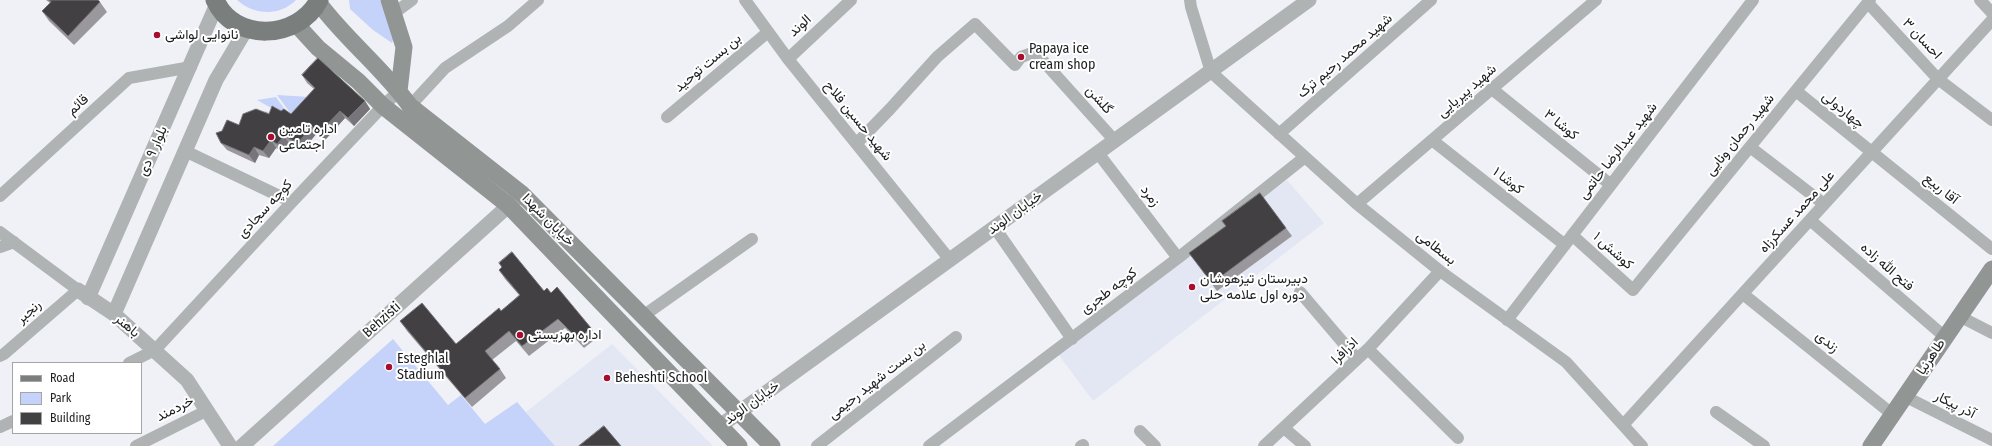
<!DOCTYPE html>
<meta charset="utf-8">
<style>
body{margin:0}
#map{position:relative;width:1992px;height:446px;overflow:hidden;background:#f0f1f6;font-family:"Fira Sans Condensed",sans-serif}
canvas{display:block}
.legend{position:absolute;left:12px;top:362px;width:130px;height:72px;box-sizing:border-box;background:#fff;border:1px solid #a4a5a5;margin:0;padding:5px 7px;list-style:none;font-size:12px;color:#1c1d1f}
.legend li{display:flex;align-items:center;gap:8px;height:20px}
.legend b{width:20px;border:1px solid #a4a5a5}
</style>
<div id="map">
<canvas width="1992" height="446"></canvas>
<ul class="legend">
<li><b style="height:5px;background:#7a7f7e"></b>Road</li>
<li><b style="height:11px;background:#c5d3fa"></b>Park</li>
<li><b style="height:11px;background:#434044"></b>Building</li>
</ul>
</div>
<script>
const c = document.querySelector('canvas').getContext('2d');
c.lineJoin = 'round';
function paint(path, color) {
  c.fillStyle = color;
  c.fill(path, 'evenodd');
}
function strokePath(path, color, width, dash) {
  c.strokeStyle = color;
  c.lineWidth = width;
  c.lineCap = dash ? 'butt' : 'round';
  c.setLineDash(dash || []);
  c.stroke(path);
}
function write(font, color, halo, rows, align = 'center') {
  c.font = font + ' "Fira Sans Condensed",Vazirmatn,sans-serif';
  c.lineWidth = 4;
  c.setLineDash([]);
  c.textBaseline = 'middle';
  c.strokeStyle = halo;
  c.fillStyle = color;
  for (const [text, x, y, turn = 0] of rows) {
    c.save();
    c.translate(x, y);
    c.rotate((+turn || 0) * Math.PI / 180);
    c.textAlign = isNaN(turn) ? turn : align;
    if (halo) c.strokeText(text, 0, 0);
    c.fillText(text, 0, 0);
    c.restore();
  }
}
const built = new Path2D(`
 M 1287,180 L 1324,223 L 1093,401 L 1055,350 Z
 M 612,344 L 713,446 L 555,446 L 526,412 Z`);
const green = new Path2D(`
 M 237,0 L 296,0 C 279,17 254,15 237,0 Z
 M 349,0 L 380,0 L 394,37 L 392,43 L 373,30 L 350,9 Z
 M 277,95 L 309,97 L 291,114 Z
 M 276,97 L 288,114 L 273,118 L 263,114 L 265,111 L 270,113 L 273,109 L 257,100 Z
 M 393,339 L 448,405 L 461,395 L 485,424 L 517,402 L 555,446 L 273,446 Z`);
const minor = new Path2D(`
 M 745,0 L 788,59 L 950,260
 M 1190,0 L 1191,7 L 1211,72 L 1357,204 L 1440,271 L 1566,362 L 1642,446
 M 1980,0 L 1992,13
 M 1868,3 L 1938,79 L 1992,120
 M 393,14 L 412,0
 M 788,59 L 851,0
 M 1492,89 L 1611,185
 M 1796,91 L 1992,249
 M 410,106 L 445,68 L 508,26 L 538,0
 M 667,117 L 768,32
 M 1279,134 L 1431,0
 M 1432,140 L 1565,245
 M 857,143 L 890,109 L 937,57 L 975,24 L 1015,65 L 1021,57 L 1035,52 L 1115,141
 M 1750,147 L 1824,204
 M 185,151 L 292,202
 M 1098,153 L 1178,258
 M 0,196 L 129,78 L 191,67
 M 1357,204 L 1596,0
 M 1810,220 L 1945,337
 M 995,228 L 1072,339
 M 0,232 L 78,290 L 4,354 L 0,356
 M 1572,235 L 1633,290 L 1870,0
 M 0,247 L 14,242
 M 1300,292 L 1357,359
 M 1743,294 L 1892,414
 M 643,316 L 752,239
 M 1959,316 L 1992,333
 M 1507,320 L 1753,0
 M 1368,349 L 1458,438
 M 129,363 L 155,350 L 292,202 L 383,106 L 399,91
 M 1904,396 L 1992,440
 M 1716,412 L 1764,446
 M 1624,424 L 1992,20
 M 0,427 L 13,421
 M 1284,428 L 1305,446
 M 1140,431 L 1155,446
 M 136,446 L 206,411
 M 817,446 L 956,337
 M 929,446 L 1178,258 L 1305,157
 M 1081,446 L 1083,445
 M 1264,446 L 1368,349 L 1440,271`);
const tertiary = new Path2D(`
 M 78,290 L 114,314 L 187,380 L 230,446
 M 88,298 L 217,4
 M 114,314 L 216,80 L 247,28
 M 720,426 L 1309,0
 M 242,446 L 517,198`);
const secondary = new Path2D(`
 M 389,0 L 404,47 L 399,91
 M 318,2 C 345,39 383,68 410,106 L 522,194 L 772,446
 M 296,24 L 318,48 L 358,81 L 383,106 L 508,205 L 739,446
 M 1871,446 L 1992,269`);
const primary = new Path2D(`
 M 215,0 C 234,43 298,40 319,0`);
const wall = new Path2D(`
 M 46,0 L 98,0 L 100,2 L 107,12 L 74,45 L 49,21 L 42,11 L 50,3 Z
 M 302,75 L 365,101 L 370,109 L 354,126 L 345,118 L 325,140 L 317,133 L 303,150 L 289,143 L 282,152 L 276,148 L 269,158 L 259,155 L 255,163 L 227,150 L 221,143 L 239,125 L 269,114 L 281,111 L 291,114 L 314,89 L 307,83 Z
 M 1286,228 L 1292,236 L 1217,291 L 1189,253 Z
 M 499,263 L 544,291 L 551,293 L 591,328 L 598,337 L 584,348 L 565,328 L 529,356 L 516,341 L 492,360 L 500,369 L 506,378 L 472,407 L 407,331 L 400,321 L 456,344 L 501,311 L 519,295 L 505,279 L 499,270 L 502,267 Z`);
const shadedWall = new Path2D(`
 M 365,101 L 370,109 L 354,126 L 348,118 Z
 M 340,111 L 345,118 L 325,140 L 319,133 Z
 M 312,126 L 317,133 L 303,150 L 298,143 Z
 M 284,136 L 289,143 L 282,152 L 277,144 Z
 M 271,140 L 276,148 L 269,158 L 263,151 Z
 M 254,147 L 259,155 L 255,163 L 249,155 Z`);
const building = new Path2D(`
 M 49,0 L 98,0 L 100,2 L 68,36 L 42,11 L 51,2 Z
 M 318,58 L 365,101 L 348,118 L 340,111 L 319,133 L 312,126 L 298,143 L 284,136 L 277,144 L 271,140 L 263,151 L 254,147 L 249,155 L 221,143 L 216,133 L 222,131 L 227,120 L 239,125 L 243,114 L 256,109 L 269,114 L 272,106 L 281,111 L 284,109 L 291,114 L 315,88 L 302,75 Z
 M 1260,193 L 1286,228 L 1212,283 L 1189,253 L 1226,226 L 1222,221 Z
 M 512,252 L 544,291 L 547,288 L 551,293 L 557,287 L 591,328 L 578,339 L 558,319 L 522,346 L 509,331 L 485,351 L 500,369 L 465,398 L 400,321 L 422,303 L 456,344 L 499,308 L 501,311 L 520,295 L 499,270 L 502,267 L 499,263 Z
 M 604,426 L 621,446 L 579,446 Z`);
const markers = [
 [157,35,4,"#a70d2f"],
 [1021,57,4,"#a70d2f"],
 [271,137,4,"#a70d2f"],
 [1192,287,4,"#a70d2f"],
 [520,335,4,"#a70d2f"],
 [389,367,4,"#a70d2f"],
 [607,378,4,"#a70d2f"]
];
const streetNames = [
 ["الوند",800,26,-43],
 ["احسان ۳",1922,39,47],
 ["شهید محمد رحیم ترک",1345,56,-41],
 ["بن بست توحید",708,63,-40],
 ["شهید پیریایی",1467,91,-41],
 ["گلشن",1099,100,48],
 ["قائم",78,105,-42],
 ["چهاردولی",1843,110,39],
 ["شهید حسین فلاح",858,121,51],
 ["کوشا ۳",1561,125,39],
 ["شهید رحمان ونایی",1740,135,-51],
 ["بلوار ۹ دی",153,151,-66],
 ["شهید عبدالرضا حاتمی",1618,151,-52],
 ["کوشا ۱",1508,181,38],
 ["آقا ربیع",1941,189,39],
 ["زمرد",1150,196,53],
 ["کوچه سجادی",265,209,-47],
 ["علی محمد عسکرزاه",1797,212,-48],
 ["خیابان الوند",1015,213,-36],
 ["خیابان شهدا",548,220,45],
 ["بسطامی",1436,248,38],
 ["کوشش ۱",1613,251,42],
 ["فتح الله زاده",1887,267,41],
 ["کوچه طجری",1109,291,-37],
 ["رنجبر",29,312,-41],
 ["Behzisti",382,320,-42],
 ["باهنر",127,326,40],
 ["زندی",1827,342,39],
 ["اذرافرا",1345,351,-44],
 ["طاهرنیا",1931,357,-56],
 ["بن بست شهید رحیمی",877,380,-38],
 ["خیابان الوند",752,403,-36],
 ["آذر پیکار",1955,405,27],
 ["خردمند",175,409,-27]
];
const poiNames = [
 ["نانوایی لواشی",165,35],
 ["Papaya ice",1029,49],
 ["cream shop",1029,65],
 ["اداره تامین",279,129],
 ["اجتماعی",279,145],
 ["دبیرستان تیزهوشان",1200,279],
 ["دوره اول علامه حلی",1200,295],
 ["اداره بهزیستی",528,335],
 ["Esteghlal",397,359],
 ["Stadium",397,375],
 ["Beheshti School",615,378]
];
paint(built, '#e3e7f3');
paint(green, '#c5d3fa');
strokePath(minor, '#b0b3b3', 12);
strokePath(tertiary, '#b0b3b3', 15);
strokePath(secondary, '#919594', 17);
strokePath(primary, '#7a7f7e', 19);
paint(wall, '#9a989d');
paint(shadedWall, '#777579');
paint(building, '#434044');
strokePath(building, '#777579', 1);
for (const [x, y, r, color] of markers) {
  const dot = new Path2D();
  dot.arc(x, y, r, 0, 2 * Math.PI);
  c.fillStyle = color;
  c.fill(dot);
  strokePath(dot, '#fff', 1.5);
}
write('14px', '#1c1d1f', '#fff', streetNames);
write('14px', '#1c1d1f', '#fff', poiNames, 'left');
</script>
